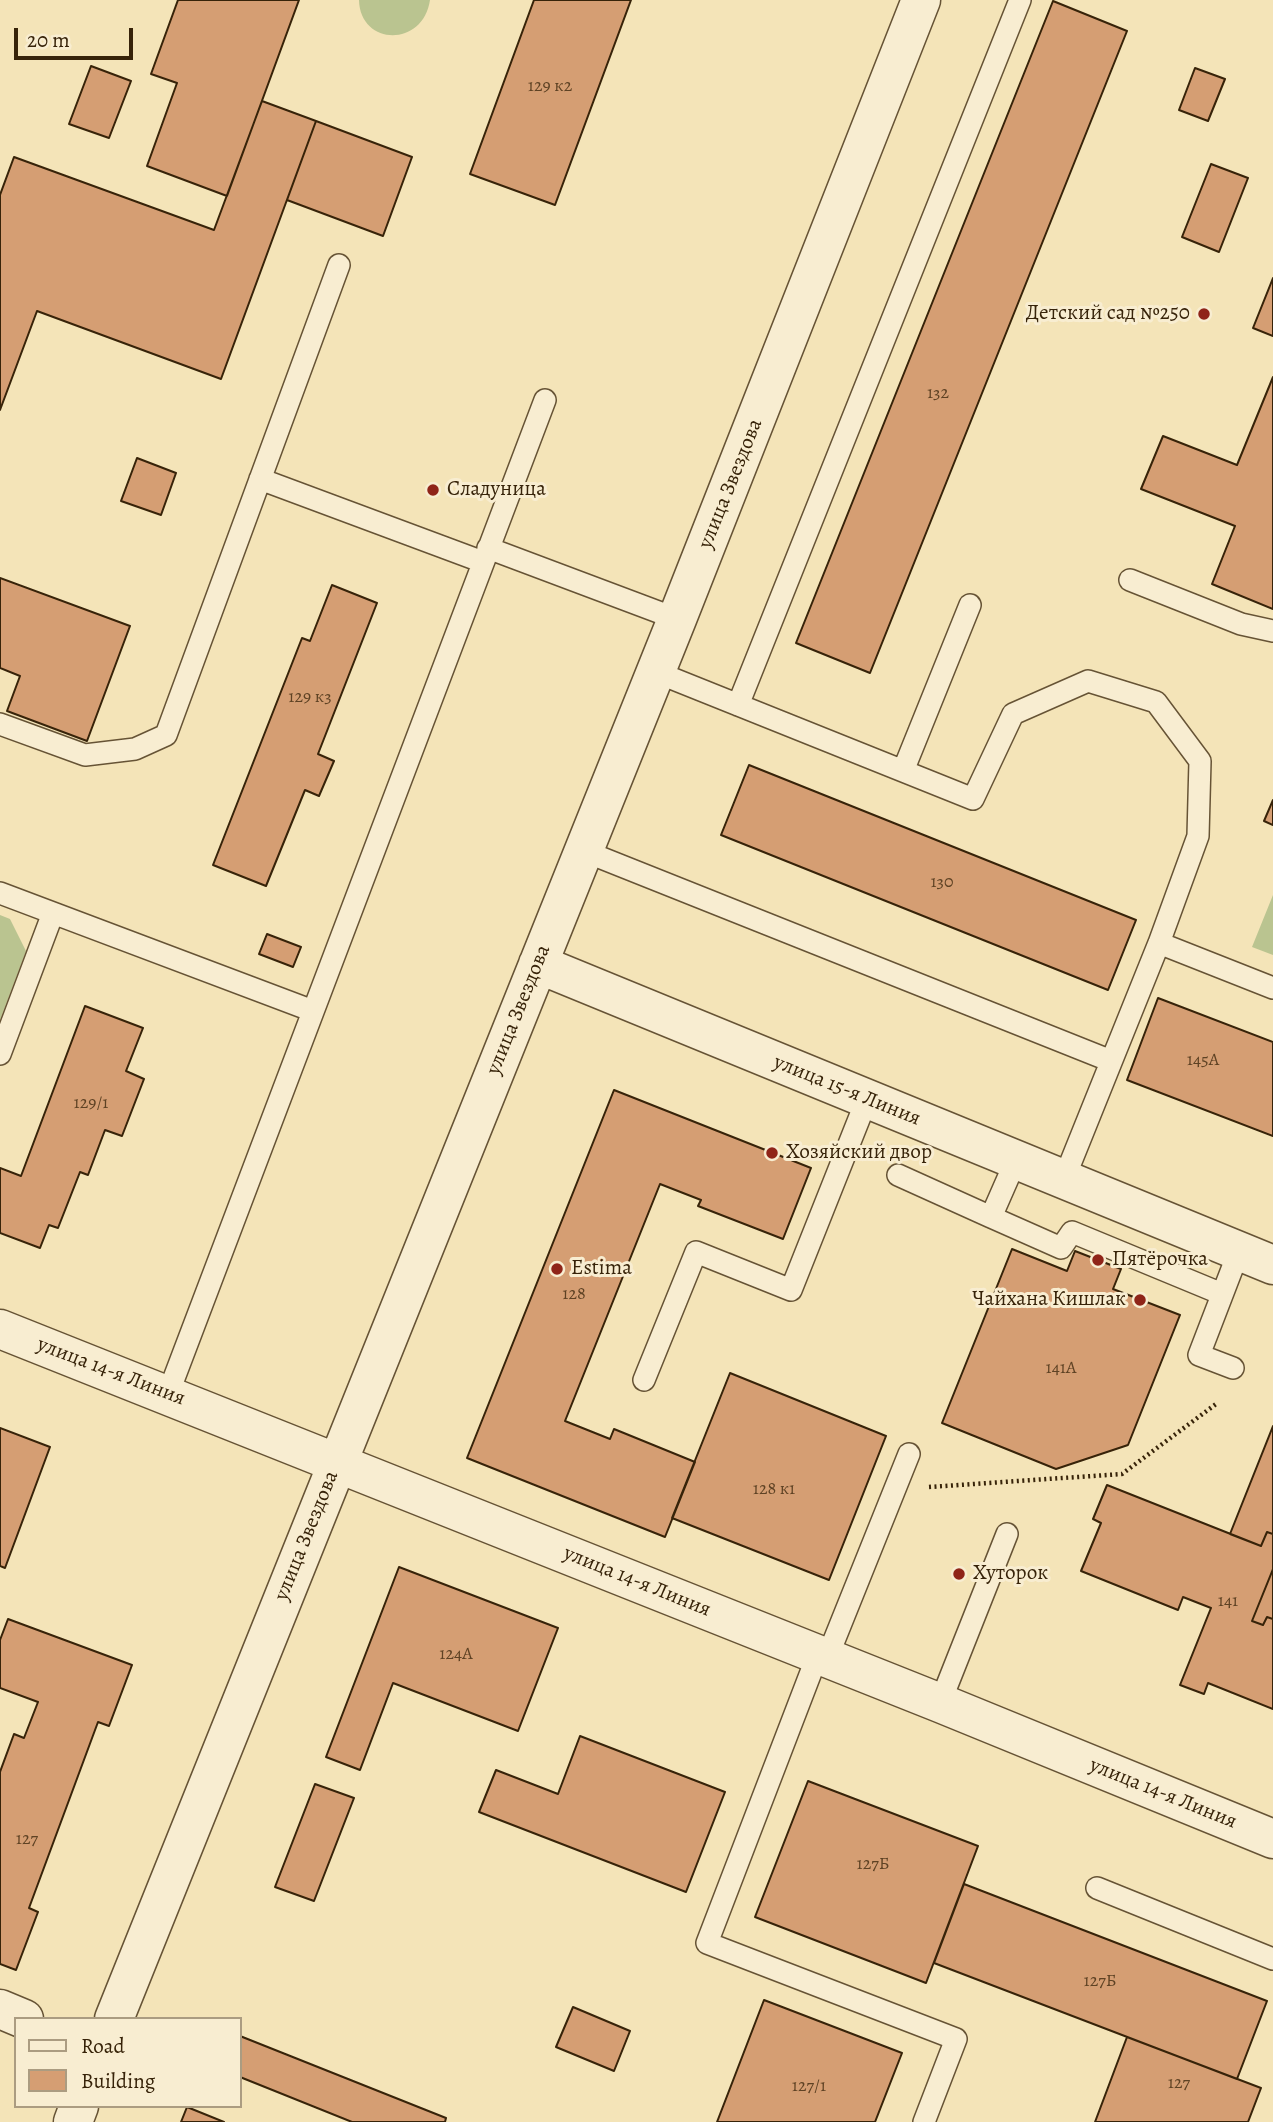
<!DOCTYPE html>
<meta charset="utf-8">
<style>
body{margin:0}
#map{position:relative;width:1273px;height:2122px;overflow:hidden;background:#f4e4b8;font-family:Alegreya,serif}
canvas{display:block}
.legend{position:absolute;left:14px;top:2017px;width:228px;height:91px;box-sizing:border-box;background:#f8edd1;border:2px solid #ab9c81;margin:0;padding:9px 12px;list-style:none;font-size:21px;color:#372309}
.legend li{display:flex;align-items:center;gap:14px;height:35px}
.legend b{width:35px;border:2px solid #ab9c81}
.scale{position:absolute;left:14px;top:28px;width:119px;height:32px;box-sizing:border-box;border:4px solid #372309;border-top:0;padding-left:9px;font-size:21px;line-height:24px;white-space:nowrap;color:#372309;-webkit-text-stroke:5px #f8edd1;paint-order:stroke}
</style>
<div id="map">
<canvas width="1273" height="2122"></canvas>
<ul class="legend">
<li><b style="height:9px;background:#f8edd1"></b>Road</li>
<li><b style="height:19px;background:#d59e73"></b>Building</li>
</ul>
<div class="scale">20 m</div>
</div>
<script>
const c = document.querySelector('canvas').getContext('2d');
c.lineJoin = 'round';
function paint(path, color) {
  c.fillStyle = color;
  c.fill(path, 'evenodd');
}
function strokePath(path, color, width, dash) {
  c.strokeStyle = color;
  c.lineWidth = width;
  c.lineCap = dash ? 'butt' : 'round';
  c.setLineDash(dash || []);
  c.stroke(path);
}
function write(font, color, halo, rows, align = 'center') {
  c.font = font + ' Alegreya,serif';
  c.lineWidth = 6;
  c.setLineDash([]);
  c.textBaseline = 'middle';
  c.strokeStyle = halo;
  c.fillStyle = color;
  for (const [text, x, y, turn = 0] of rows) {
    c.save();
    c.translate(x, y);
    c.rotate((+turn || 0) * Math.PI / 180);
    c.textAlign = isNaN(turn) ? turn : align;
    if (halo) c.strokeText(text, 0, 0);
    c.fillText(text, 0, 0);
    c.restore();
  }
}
const green = new Path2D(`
 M 359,0 L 430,0 C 423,48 360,46 359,0 Z
 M 1273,895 L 1273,955 L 1252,947 Z
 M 0,915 L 10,919 L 26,951 L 0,1020 Z`);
const building = new Path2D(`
 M 178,0 L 299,0 L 227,196 L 147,166 L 177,83 L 151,74 Z
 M 534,0 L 631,0 L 555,205 L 470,174 Z
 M 1053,1 L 1127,31 L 870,673 L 796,643 Z
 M 91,66 L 131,81 L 109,138 L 69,124 Z
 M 1195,68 L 1225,79 L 1208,121 L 1179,110 Z
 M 262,101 L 316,121 L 221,379 L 37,311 L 0,410 L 0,195 L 14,157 L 214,230 Z
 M 316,121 L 412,157 L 383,236 L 287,200 Z
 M 1211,164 L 1248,178 L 1219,252 L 1182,237 Z
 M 1273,278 L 1273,336 L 1253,328 Z
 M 1273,377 L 1273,609 L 1212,584 L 1235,526 L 1141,489 L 1163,436 L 1237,465 Z
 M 137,458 L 176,473 L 161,515 L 121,501 Z
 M 0,578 L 130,626 L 87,741 L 7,711 L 20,676 L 0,668 Z
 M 332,585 L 377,603 L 318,754 L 334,761 L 319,796 L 305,790 L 266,886 L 213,865 L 302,638 L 310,641 Z
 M 749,765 L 1136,920 L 1108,990 L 721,835 Z
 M 1273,800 L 1273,825 L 1264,821 Z
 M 267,934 L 301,947 L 293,967 L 259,954 Z
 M 1158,998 L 1273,1042 L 1273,1136 L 1127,1080 Z
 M 85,1006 L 143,1028 L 126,1071 L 144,1079 L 122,1136 L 105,1130 L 88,1175 L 80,1172 L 58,1228 L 49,1225 L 40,1248 L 0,1233 L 0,1168 L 21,1176 Z
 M 614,1090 L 811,1168 L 783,1239 L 698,1206 L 701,1200 L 660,1184 L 565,1421 L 610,1439 L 614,1429 L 695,1462 L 665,1537 L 467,1458 Z
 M 1012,1249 L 1067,1271 L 1075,1251 L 1121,1269 L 1113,1289 L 1180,1315 L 1128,1445 L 1056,1469 L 942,1423 Z
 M 730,1373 L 886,1436 L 829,1580 L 672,1518 Z
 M 1273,1426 L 1273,1534 L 1267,1532 L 1261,1546 L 1230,1534 Z
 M 0,1428 L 50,1447 L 5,1568 L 0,1566 Z
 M 1107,1485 L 1261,1546 L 1267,1532 L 1273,1534 L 1273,1569 L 1252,1621 L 1263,1625 L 1267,1617 L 1273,1619 L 1273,1709 L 1208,1683 L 1204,1694 L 1180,1685 L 1211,1608 L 1183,1597 L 1178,1610 L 1081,1571 L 1101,1523 L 1093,1519 Z
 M 399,1567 L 558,1628 L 518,1731 L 393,1683 L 360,1770 L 326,1757 Z
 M 1273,1569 L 1273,1619 L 1267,1617 L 1263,1625 L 1252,1621 Z
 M 8,1619 L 132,1665 L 109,1726 L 98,1722 L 29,1908 L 38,1912 L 16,1970 L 0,1964 L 0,1772 L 14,1734 L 24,1738 L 38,1702 L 0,1688 L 0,1640 Z
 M 580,1736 L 725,1792 L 686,1892 L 479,1812 L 496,1770 L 558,1794 Z
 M 808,1781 L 978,1846 L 926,1983 L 755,1917 Z
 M 315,1784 L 354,1798 L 314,1901 L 275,1887 Z
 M 964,1884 L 1267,2001 L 1237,2079 L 934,1963 Z
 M 764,2000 L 902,2053 L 875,2122 L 717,2122 Z
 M 573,2007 L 630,2031 L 614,2071 L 556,2047 Z
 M 240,2036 L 446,2118 L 445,2122 L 352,2122 L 240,2077 Z
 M 1127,2037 L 1261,2088 L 1248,2122 L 1095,2122 Z
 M 187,2107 L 224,2122 L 181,2122 Z`);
const path = new Path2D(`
 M 929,1487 L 1122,1474 L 1216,1404`);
const lane = new Path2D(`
 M 260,479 L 483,562
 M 488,548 L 677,619
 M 1130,580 L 1241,624 L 1273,631
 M 656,672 L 973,799 L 1013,714 L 1088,681 L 1156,702 L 1200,761 L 1198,836 L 1159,943 L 1064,1179
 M 738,705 L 1020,0
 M 0,724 L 85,755 L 135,749 L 166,735 L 339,265
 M 903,771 L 970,605
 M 584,851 L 1111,1061
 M 0,893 L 313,1011
 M 1159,943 L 1273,988
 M 0,1054 L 53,913
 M 898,1175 L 991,1217 L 1016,1160
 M 991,1217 L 1061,1248 L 1072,1232 L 1222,1294
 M 1233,1368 L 1199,1355 L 1239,1251
 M 644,1380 L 696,1252 L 791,1290 L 867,1099
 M 168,1394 L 545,400
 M 818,1654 L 707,1943 L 956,2039 L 924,2122
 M 827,1658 L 909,1454
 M 940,1703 L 1007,1534
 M 1097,1888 L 1273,1959`);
const street = new Path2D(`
 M 538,964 L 1273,1265
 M 0,1329 L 940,1703 L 1273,1839
 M 0,2009 L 24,2019
 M 114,2019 L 677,619 L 921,0
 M 73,2122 L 79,2106`);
const markers = [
 [1204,314,7,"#8f2418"],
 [433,490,7,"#8f2418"],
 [772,1153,7,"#8f2418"],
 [1098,1260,7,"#8f2418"],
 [557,1269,7,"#8f2418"],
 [1140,1300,7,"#8f2418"],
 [959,1574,7,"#8f2418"]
];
const numberNames = [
 ["129 к2",550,87],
 ["132",938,394],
 ["129 к3",310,698],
 ["130",942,883],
 ["145А",1203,1061],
 ["129/1",91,1104],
 ["128",574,1295],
 ["141А",1061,1369],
 ["128 к1",774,1490],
 ["141",1228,1602],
 ["124А",456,1655],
 ["127",27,1840],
 ["127Б",873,1865],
 ["127Б",1100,1982],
 ["127",1179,2084],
 ["127/1",809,2087]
];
const poiNames = [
 ["Детский сад №250",1190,314,"right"],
 ["Сладуница",447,490],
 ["Хозяйский двор",786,1153],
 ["Пятёрочка",1112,1260],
 ["Estima",571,1269],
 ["Чайхана Кишлак",1126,1300,"right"],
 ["Хуторок",973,1574]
];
const streetNames = [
 ["улица Звездова",731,484,-68],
 ["улица Звездова",519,1010,-68],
 ["улица 15-я Линия",847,1091,22],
 ["улица 14-я Линия",111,1372,21],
 ["улица Звездова",307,1536,-68],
 ["улица 14-я Линия",637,1582,22],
 ["улица 14-я Линия",1163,1794,22]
];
paint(green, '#bac490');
paint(building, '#d59e73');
strokePath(building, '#372309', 2);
strokePath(lane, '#665335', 24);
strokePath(street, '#665335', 41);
strokePath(path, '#372309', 4.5, [2, 3.5]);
strokePath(lane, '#f8edd1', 21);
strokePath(street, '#f8edd1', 38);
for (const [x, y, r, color] of markers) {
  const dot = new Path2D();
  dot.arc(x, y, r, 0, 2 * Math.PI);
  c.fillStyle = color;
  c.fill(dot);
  strokePath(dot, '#f8edd1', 2.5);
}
write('18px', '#5e4224', null, numberNames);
write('21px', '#372309', '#f8edd1', poiNames, 'left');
write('21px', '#372309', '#f8edd1', streetNames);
</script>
